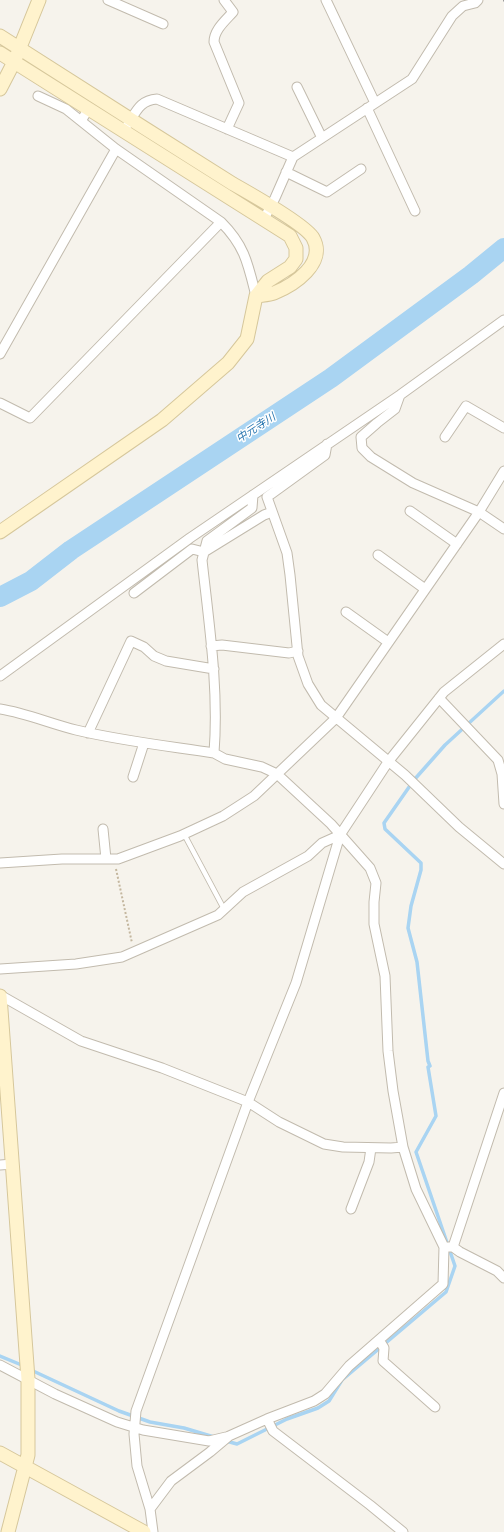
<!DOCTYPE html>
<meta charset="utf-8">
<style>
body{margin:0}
canvas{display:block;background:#f6f3ec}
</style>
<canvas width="504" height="1532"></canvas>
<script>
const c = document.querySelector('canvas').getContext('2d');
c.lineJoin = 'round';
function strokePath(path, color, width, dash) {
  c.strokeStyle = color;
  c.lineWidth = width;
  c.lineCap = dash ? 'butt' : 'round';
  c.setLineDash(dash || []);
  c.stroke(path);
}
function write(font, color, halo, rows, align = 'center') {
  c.font = font + ' Mulish,"Noto Sans JP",sans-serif';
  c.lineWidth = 3;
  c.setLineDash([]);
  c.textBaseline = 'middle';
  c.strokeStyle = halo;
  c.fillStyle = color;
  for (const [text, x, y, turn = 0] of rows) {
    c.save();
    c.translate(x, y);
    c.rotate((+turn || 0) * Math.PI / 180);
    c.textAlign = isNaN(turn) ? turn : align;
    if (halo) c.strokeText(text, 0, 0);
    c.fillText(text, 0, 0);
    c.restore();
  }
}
const stream = new Path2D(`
 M 0,1356 L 24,1366
 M 31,1370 L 119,1411 L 150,1422 L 184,1428 L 214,1437
 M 226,1441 L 237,1444 L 287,1419 L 318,1408 L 329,1401 L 342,1380 L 446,1292 L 455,1266 L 416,1152 L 436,1116 L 428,1067 L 430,1066 L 428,1061 L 417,962 L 408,928 L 411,906 L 421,870 L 421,863 L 385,829 L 384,823 L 414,780 L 445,745 L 504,691`);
const river = new Path2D(`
 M 0,597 L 31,581 L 71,550 L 331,378 L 471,275 L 504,248`);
const path = new Path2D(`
 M 116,869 L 132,943`);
const lane = new Path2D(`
 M 184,834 L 224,909`);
const street = new Path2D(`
 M 108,0 L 163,24
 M 224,0 L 233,12 C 225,21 214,30 214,42 L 239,103 L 227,129
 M 326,0 L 375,103
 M 297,87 L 322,138
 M 38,96 L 66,109 L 81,121
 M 89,108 L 81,121 L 116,149 L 221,222 C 245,246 248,264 256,296
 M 367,108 L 415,211
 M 128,124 C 136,112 140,100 157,99 L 293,157
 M 286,172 L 327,192 L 361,169
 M 264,219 L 275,198 L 293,157 L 412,79 L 452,16 L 463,6 L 475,3 L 478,0
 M 0,354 L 116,149
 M 400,395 L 395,409 L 377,423 L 361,437 L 362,448 L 371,457 L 413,483 L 479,512 L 504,471
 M 0,403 L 30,418 L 221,222
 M 445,437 L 466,406 L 504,428
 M 327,444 L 325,455 L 267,497 L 287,553 L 290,575 L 298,656 L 308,684 L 321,705 L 405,775 L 459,827 L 504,864
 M 410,511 L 457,544
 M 378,555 L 425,589
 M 134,593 L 192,549 L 204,552 L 264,515 L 272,512
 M 346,612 L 388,642
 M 211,646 L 222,645 L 289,653 L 298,651
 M 0,676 L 190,538 L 400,395 L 504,320
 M 439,698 L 498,760 L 502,774 L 504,804
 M 0,709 C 26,713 51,724 76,730 C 122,741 168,746 214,753 L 225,759 L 262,767 L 277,774 L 331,824 L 370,868 L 376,883 L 374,902 L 374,924 L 385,976 L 388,1051 L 393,1091 L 403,1147 L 416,1189 L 444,1247 L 443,1284 L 349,1366 L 325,1394 L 314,1401 L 267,1419 L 229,1436 L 210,1452 L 171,1481 L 150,1509
 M 88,733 L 131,641 L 144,647 L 154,656 L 166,661 L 214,669
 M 214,753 C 219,689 209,624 202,560 L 207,541 L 252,508 L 253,495
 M 133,777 L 144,743
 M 103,829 L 106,859
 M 0,863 L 62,859 L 118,859 L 180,836 L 223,816 L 254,796 L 336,718 L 479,512 L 504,529
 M 0,969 L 76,964 L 122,957 L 218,915 L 243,892 L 308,856 L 322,843 L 340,835
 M 0,995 L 81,1041 L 162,1068 L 248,1102 L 279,1122 L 324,1144 L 343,1147 L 391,1148 L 403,1147
 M 0,1165 L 13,1164
 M 351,1209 L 369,1162 L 371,1148
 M 448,1247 L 453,1247 L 460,1252 L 497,1271 L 504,1278
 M 453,1247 L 504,1093
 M 379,1340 L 384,1348 L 383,1361 L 435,1407
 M 0,1365 L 55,1394 L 117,1422 L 143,1430 L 209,1441 L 226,1437
 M 267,1419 L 273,1431 L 370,1505 L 403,1532
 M 153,1532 L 150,1509 L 137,1466 L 134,1434 L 136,1411 L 248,1102 L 296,983 L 340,835 L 388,762 L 444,692 L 504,644`);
const secondary = new Path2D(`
 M 0,36 C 78,86 155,135 233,184 C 249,193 306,225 313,238 C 327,263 294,285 274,293 C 269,295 262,295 256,296
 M 0,53 L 290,236 L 296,248 L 296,259 L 290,267 L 268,281 L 256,296 L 247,339 L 228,363 L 162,420 L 0,532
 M 0,89 L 14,62 L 39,0
 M 0,996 L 28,1379 L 28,1455 L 8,1532
 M 0,1453 L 144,1532`);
const rail = new Path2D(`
 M 503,0 L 504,0`);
const waterNames = [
 ["中元寺川",256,428,-33]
];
strokePath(stream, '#a9d4f2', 3.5);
strokePath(river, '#a9d4f2', 20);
strokePath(lane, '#c2bbae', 6);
strokePath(street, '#c2bbae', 11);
strokePath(secondary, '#d6c79b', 15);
strokePath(path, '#c4b79f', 2, [2, 2]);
strokePath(lane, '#fff', 4.5);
strokePath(street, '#fff', 9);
strokePath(secondary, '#fff3cd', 13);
strokePath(rail, '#9a9a9a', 3, [5, 5]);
write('italic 11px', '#2e7ab2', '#fff', waterNames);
</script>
